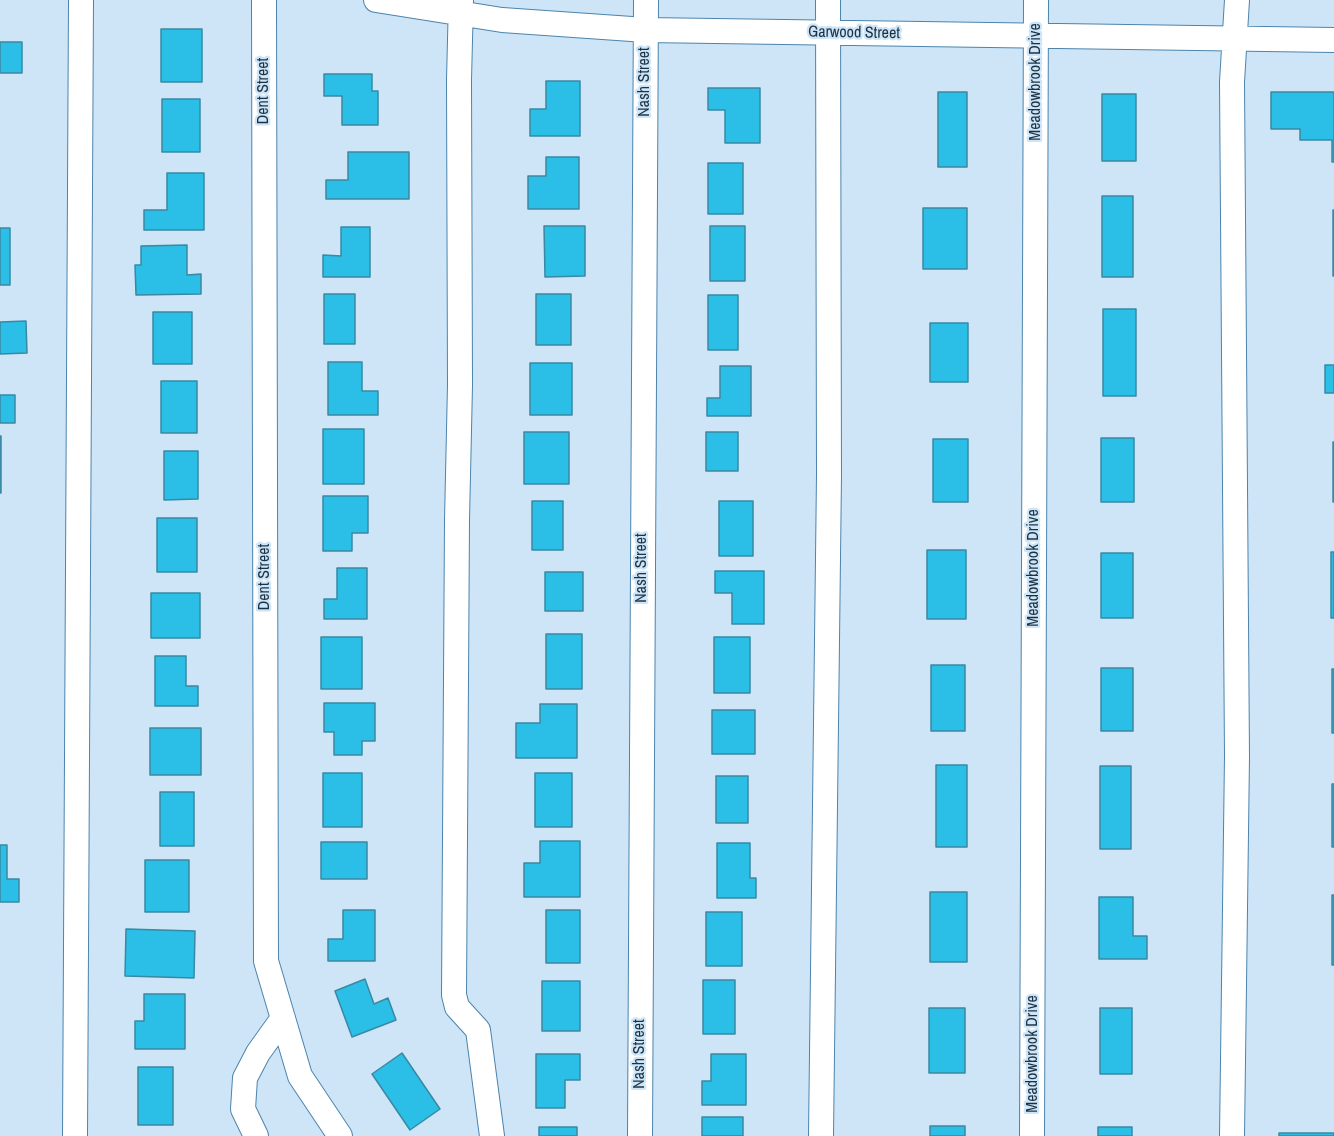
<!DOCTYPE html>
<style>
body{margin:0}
canvas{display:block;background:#cee5f7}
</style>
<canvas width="1334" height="1136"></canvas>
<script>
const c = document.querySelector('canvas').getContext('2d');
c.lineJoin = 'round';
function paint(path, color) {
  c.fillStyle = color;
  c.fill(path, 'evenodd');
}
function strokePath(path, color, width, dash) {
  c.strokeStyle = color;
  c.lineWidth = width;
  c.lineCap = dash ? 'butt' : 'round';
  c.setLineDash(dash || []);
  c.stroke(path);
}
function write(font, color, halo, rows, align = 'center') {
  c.font = font + ' "Archivo Narrow",sans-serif';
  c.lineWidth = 4.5;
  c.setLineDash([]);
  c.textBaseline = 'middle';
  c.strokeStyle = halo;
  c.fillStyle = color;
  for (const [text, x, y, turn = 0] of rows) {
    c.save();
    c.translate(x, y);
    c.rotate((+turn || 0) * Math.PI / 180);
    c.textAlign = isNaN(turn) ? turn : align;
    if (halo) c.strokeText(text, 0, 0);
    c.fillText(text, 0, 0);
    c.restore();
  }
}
const building = new Path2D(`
 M 161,29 L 202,29 L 202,82 L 161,82 Z
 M 0,42 L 22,42 L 22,73 L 0,73 Z
 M 324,74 L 372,74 L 372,91 L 378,91 L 378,125 L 342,125 L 342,96 L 324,96 Z
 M 546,81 L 580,81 L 580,136 L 530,136 L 530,109 L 546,109 Z
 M 708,88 L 760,88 L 760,143 L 725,143 L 725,110 L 708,110 Z
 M 938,92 L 967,92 L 967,167 L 938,167 Z
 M 1271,92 L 1334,92 L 1334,162 L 1332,162 L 1332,140 L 1300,140 L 1300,129 L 1271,129 Z
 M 1102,94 L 1136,94 L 1136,161 L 1102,161 Z
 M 162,99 L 200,99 L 200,152 L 162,152 Z
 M 348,152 L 409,152 L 409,199 L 326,199 L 326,180 L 348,180 Z
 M 546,157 L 579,157 L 579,209 L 528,209 L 528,176 L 546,176 Z
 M 708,163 L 743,163 L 743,214 L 708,214 Z
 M 167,173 L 204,173 L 204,230 L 144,230 L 144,210 L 167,210 Z
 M 1102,196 L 1133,196 L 1133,277 L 1102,277 Z
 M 923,208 L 967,208 L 967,269 L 923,269 Z
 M 1333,210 L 1334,210 L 1334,276 L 1333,276 Z
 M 544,226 L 585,226 L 585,276 L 545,277 Z
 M 710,226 L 745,226 L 745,281 L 710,281 Z
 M 341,227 L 370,227 L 370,277 L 323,277 L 323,255 L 341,256 Z
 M 0,228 L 10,228 L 10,285 L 0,285 Z
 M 187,245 L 187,275 L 201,274 L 201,294 L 136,295 L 135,265 L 141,265 L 141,246 Z
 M 324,294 L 355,294 L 355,344 L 324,344 Z
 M 536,294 L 571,294 L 571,345 L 536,345 Z
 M 708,295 L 738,295 L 738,350 L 708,350 Z
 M 1103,309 L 1136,309 L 1136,396 L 1103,396 Z
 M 153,312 L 192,312 L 192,364 L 153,364 Z
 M 26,321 L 27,353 L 0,354 L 0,322 Z
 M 930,323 L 968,323 L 968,382 L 930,382 Z
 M 328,362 L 362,362 L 362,391 L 378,391 L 378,415 L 328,415 Z
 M 530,363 L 572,363 L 572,415 L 530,415 Z
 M 1325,365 L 1334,365 L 1334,393 L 1325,393 Z
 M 720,366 L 751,366 L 751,416 L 707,416 L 707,398 L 720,398 Z
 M 161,381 L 197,381 L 197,433 L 161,433 Z
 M 0,395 L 15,395 L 15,423 L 0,423 Z
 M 323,429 L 364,429 L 364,484 L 323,484 Z
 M 524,432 L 569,432 L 569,484 L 524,484 Z
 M 706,432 L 738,432 L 738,471 L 706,471 Z
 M 0,436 L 1,436 L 1,493 L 0,493 Z
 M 1101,438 L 1134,438 L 1134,502 L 1101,502 Z
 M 933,439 L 968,439 L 968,502 L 933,502 Z
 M 1333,442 L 1334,442 L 1334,502 L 1333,502 Z
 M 164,451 L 198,451 L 198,499 L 164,500 Z
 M 323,496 L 368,496 L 368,533 L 352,533 L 352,551 L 323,551 Z
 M 532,501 L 563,501 L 563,550 L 532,550 Z
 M 719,501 L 753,501 L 753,556 L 719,556 Z
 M 157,518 L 197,518 L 197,572 L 157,572 Z
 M 927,550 L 966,550 L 966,619 L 927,619 Z
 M 1331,552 L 1334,552 L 1334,618 L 1331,618 Z
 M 1101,553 L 1133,553 L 1133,618 L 1101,618 Z
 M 337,568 L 367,568 L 367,619 L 324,619 L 324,599 L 337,599 Z
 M 715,571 L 764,571 L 764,624 L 732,624 L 732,593 L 715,593 Z
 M 545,572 L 583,572 L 583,611 L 545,611 Z
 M 151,593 L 200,593 L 200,638 L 151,638 Z
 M 546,634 L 582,634 L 582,689 L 546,689 Z
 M 321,637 L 362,637 L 362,689 L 321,689 Z
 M 714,637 L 750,637 L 750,693 L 714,693 Z
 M 155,656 L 186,656 L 186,686 L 198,686 L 198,706 L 155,706 Z
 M 931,665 L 965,665 L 965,731 L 931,731 Z
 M 1101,668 L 1133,668 L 1133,731 L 1101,731 Z
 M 1332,669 L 1334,669 L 1334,733 L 1332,733 Z
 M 324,703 L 375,703 L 375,741 L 362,741 L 362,755 L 334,755 L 334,732 L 324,732 Z
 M 540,704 L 577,704 L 577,758 L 516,758 L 516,723 L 540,723 Z
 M 712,710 L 755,710 L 755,754 L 712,754 Z
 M 150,728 L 201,728 L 201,775 L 150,775 Z
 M 936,765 L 967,765 L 967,847 L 936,847 Z
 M 1100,766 L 1131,766 L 1131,849 L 1100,849 Z
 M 323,773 L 362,773 L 362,827 L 323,827 Z
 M 535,773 L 572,773 L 572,827 L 535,827 Z
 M 716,776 L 748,776 L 748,823 L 716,823 Z
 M 1332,784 L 1334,784 L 1334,847 L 1332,847 Z
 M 160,792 L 194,792 L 194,846 L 160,846 Z
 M 540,841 L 580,841 L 580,897 L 524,897 L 524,863 L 540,863 Z
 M 321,842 L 367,842 L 367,879 L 321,879 Z
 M 717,843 L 750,843 L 750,878 L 756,878 L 756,898 L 717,898 Z
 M 0,845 L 7,845 L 7,879 L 19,879 L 19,902 L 0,902 Z
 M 145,860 L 189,860 L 189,912 L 145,912 Z
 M 930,892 L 967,892 L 967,962 L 930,962 Z
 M 1332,895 L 1334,895 L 1334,965 L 1332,965 Z
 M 1099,897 L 1133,897 L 1133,936 L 1147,936 L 1147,959 L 1099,959 Z
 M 343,910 L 375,910 L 375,961 L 328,961 L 328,939 L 343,939 Z
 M 546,910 L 580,910 L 580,963 L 546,963 Z
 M 706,912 L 742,912 L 742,966 L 706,966 Z
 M 126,929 L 195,931 L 194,978 L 125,976 Z
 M 365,979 L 374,1004 L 388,998 L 396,1020 L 352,1037 L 335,991 Z
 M 703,980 L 735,980 L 735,1034 L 703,1034 Z
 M 542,981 L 580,981 L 580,1031 L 542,1031 Z
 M 144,994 L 185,994 L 185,1049 L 135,1049 L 135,1021 L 144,1021 Z
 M 929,1008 L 965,1008 L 965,1073 L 929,1073 Z
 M 1100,1008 L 1132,1008 L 1132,1074 L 1100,1074 Z
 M 402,1053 L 440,1109 L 410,1130 L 372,1074 Z
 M 536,1054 L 580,1054 L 580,1080 L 565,1080 L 565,1108 L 536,1108 Z
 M 711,1054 L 746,1054 L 746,1105 L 702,1105 L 702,1081 L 711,1081 Z
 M 138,1067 L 173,1067 L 173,1125 L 138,1125 Z
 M 702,1117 L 743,1117 L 743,1136 L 702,1136 Z
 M 930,1126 L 965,1126 L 965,1136 L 930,1136 Z
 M 539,1127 L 577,1127 L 577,1136 L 539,1136 Z
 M 1098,1127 L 1132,1127 L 1132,1136 L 1098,1136 Z
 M 1279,1133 L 1334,1133 L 1334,1136 L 1279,1136 Z`);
const minor = new Path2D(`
 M 264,0 L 266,961 L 300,1076 L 340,1136
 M 376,0 L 502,20 L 646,30 L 1334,40
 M 461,0 L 459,80 L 460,385 L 457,520 L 454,995 L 457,1007 L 478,1030 L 492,1136
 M 75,1136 L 81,0
 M 256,1136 L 243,1109 L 245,1078 L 258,1053 L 283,1018
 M 640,1136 L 646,0
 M 821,1136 L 829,475 L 828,0
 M 1032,1136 L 1036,0
 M 1232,1136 L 1237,756 L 1232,82 L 1237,0`);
const streetNames = [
 ["Garwood Street",854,33,1],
 ["Nash Street",645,82,-90],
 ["Meadowbrook Drive",1036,82,-90],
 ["Dent Street",264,91,-90],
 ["Nash Street",642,568,-90],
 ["Meadowbrook Drive",1034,568,-90],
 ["Dent Street",265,577,-90],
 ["Nash Street",640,1054,-90],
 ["Meadowbrook Drive",1033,1054,-90]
];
paint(building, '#2bbee6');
strokePath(building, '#3889a3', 1.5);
strokePath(minor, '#4c84ad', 26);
strokePath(minor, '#fff', 24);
write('16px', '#1a3243', '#cee5f7', streetNames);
</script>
